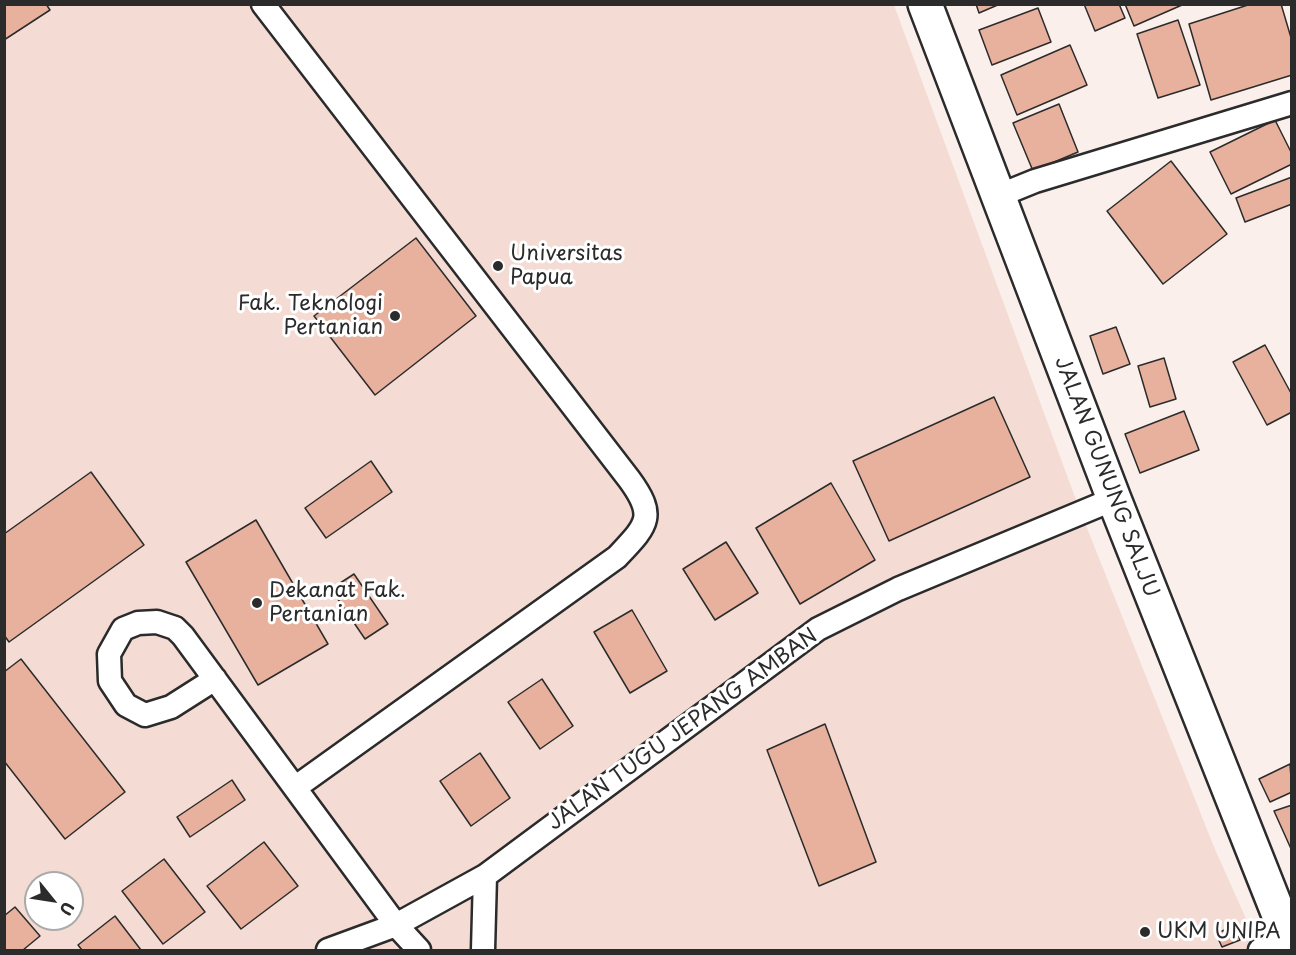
<!DOCTYPE html>
<style>
body{margin:0}
#map{position:relative;width:1296px;height:955px;overflow:hidden;background:#faefeb;font-family:"Playpen Sans",sans-serif}
canvas{display:block}
.frame{position:absolute;inset:0;border:6px solid #2b2b2b;pointer-events:none}
.north{position:absolute;left:24px;top:871px;width:60px;height:60px;box-sizing:border-box;background:#fff;border:2px solid #aaa;border-radius:50%;rotate:120deg;font-size:16px;font-weight:700;line-height:24px;text-align:center;color:#2b2b2b}
.north::after{content:'';display:block;margin:auto;width:21px;height:27px;background:#2b2b2b;clip-path:polygon(50% 0,100% 100%,50% 72%,0 100%)}
</style>
<div id="map">
<canvas width="1296" height="955"></canvas>
<div class="frame"></div>
<div class="north">U</div>
</div>
<script>
const c = document.querySelector('canvas').getContext('2d');
c.lineJoin = 'round';
function paint(path, color) {
  c.fillStyle = color;
  c.fill(path, 'evenodd');
}
function strokePath(path, color, width, dash) {
  c.strokeStyle = color;
  c.lineWidth = width;
  c.lineCap = dash ? 'butt' : 'round';
  c.setLineDash(dash || []);
  c.stroke(path);
}
function write(font, color, halo, rows, align = 'center') {
  c.font = font + ' "Playpen Sans",sans-serif';
  c.lineWidth = 6;
  c.setLineDash([]);
  c.textBaseline = 'middle';
  c.strokeStyle = halo;
  c.fillStyle = color;
  for (const [text, x, y, turn = 0] of rows) {
    c.save();
    c.translate(x, y);
    c.rotate((+turn || 0) * Math.PI / 180);
    c.textAlign = isNaN(turn) ? turn : align;
    if (halo) c.strokeText(text, 0, 0);
    c.fillText(text, 0, 0);
    c.restore();
  }
}
const built = new Path2D(`
 M 5,5 L 894,5 L 1079,508 L 1214,847 L 1260,950 L 5,950 ZM 36,883 L 72,883 L 72,919 L 36,919 Z`);
const building = new Path2D(`
 M 4,4 L 46,4 L 50,10 L 4,40 Z
 M 976,4 L 1000,4 L 979,13 Z
 M 1084,4 L 1119,4 L 1125,18 L 1095,31 Z
 M 1125,4 L 1182,4 L 1182,5 L 1134,26 Z
 M 1251,4 L 1281,4 L 1292,41 L 1292,75 L 1211,100 L 1189,24 Z
 M 1038,8 L 1051,42 L 992,65 L 979,30 Z
 M 1178,20 L 1200,85 L 1158,98 L 1137,34 Z
 M 1070,45 L 1087,85 L 1017,115 L 1001,75 Z
 M 1059,104 L 1078,152 L 1033,171 L 1013,123 Z
 M 1275,120 L 1292,154 L 1292,164 L 1231,194 L 1210,152 Z
 M 1171,161 L 1227,234 L 1163,284 L 1107,211 Z
 M 1292,177 L 1292,204 L 1245,222 L 1236,198 Z
 M 416,238 L 476,316 L 375,395 L 314,316 Z
 M 1116,327 L 1130,364 L 1103,374 L 1090,336 Z
 M 1265,345 L 1292,395 L 1292,412 L 1267,425 L 1233,362 Z
 M 1164,358 L 1176,399 L 1150,407 L 1138,366 Z
 M 994,397 L 1030,477 L 889,541 L 853,461 Z
 M 1184,411 L 1199,450 L 1140,473 L 1125,434 Z
 M 371,461 L 392,492 L 326,538 L 305,508 Z
 M 91,472 L 144,545 L 9,642 L 4,635 L 4,534 Z
 M 831,483 L 875,560 L 800,604 L 756,528 Z
 M 256,520 L 328,644 L 258,685 L 186,562 Z
 M 726,542 L 758,593 L 715,620 L 683,569 Z
 M 354,574 L 388,624 L 365,639 L 331,589 Z
 M 632,610 L 667,671 L 630,693 L 594,632 Z
 M 21,659 L 125,792 L 65,839 L 4,761 L 4,672 Z
 M 542,679 L 573,726 L 540,749 L 508,702 Z
 M 825,724 L 876,862 L 819,886 L 767,750 Z
 M 480,753 L 510,798 L 471,826 L 440,781 Z
 M 1290,764 L 1292,792 L 1270,802 L 1259,779 Z
 M 232,780 L 245,800 L 190,837 L 177,817 Z
 M 1292,805 L 1292,851 L 1274,811 Z
 M 264,842 L 298,886 L 241,929 L 207,886 Z
 M 164,859 L 205,912 L 163,944 L 122,891 Z
 M 15,907 L 40,936 L 23,950 L 4,950 L 4,916 Z
 M 115,916 L 141,950 L 82,950 L 78,945 Z
 M 1235,925 L 1240,940 L 1222,947 L 1216,934 Z`);
const minor = new Path2D(`
 M 263,4 L 629,479 C 657,517 647,525 617,557 L 296,787
 M 998,196 L 1035,181 L 1292,103
 M 215,679 L 171,707 L 145,715 L 126,705 L 110,681 L 109,654 L 123,629 L 138,623 L 157,622 L 175,628 L 183,636 L 396,925 L 419,950
 M 328,950 L 396,925 L 485,876 L 818,629 L 898,589 L 1114,499
 M 483,950 L 485,876
 M 1260,950 L 1288,939`);
const primary = new Path2D(`
 M 925,4 L 1114,499 L 1292,948`);
const markers = [
 [498,266,6,"#2b2b2b"],
 [395,316,6,"#2b2b2b"],
 [257,603,6,"#2b2b2b"],
 [1145,932,6,"#2b2b2b"]
];
const poiNames = [
 ["Universitas",510,254],
 ["Papua",510,278],
 ["Fak. Teknologi",383,304,"right"],
 ["Pertanian",383,328,"right"],
 ["Dekanat Fak.",269,591],
 ["Pertanian",269,615],
 ["UKM UNIPA",1157,932]
];
const streetNames = [
 ["JALAN GUNUNG SALJU",1106,477,69],
 ["JALAN TUGU JEPANG AMBAN",683,730,-36]
];
paint(built, '#f4dcd4');
paint(building, '#e7b19d');
strokePath(building, '#2b2b2b', 1.5);
strokePath(minor, '#2b2b2b', 27);
strokePath(primary, '#2b2b2b', 38);
strokePath(minor, '#fff', 22);
strokePath(primary, '#fff', 33);
for (const [x, y, r, color] of markers) {
  const dot = new Path2D();
  dot.arc(x, y, r, 0, 2 * Math.PI);
  c.fillStyle = color;
  c.fill(dot);
  strokePath(dot, '#fff', 2);
}
write('21px', '#2b2b2b', '#fff', poiNames, 'left');
write('21px', '#2b2b2b', '#fff', streetNames);
</script>
